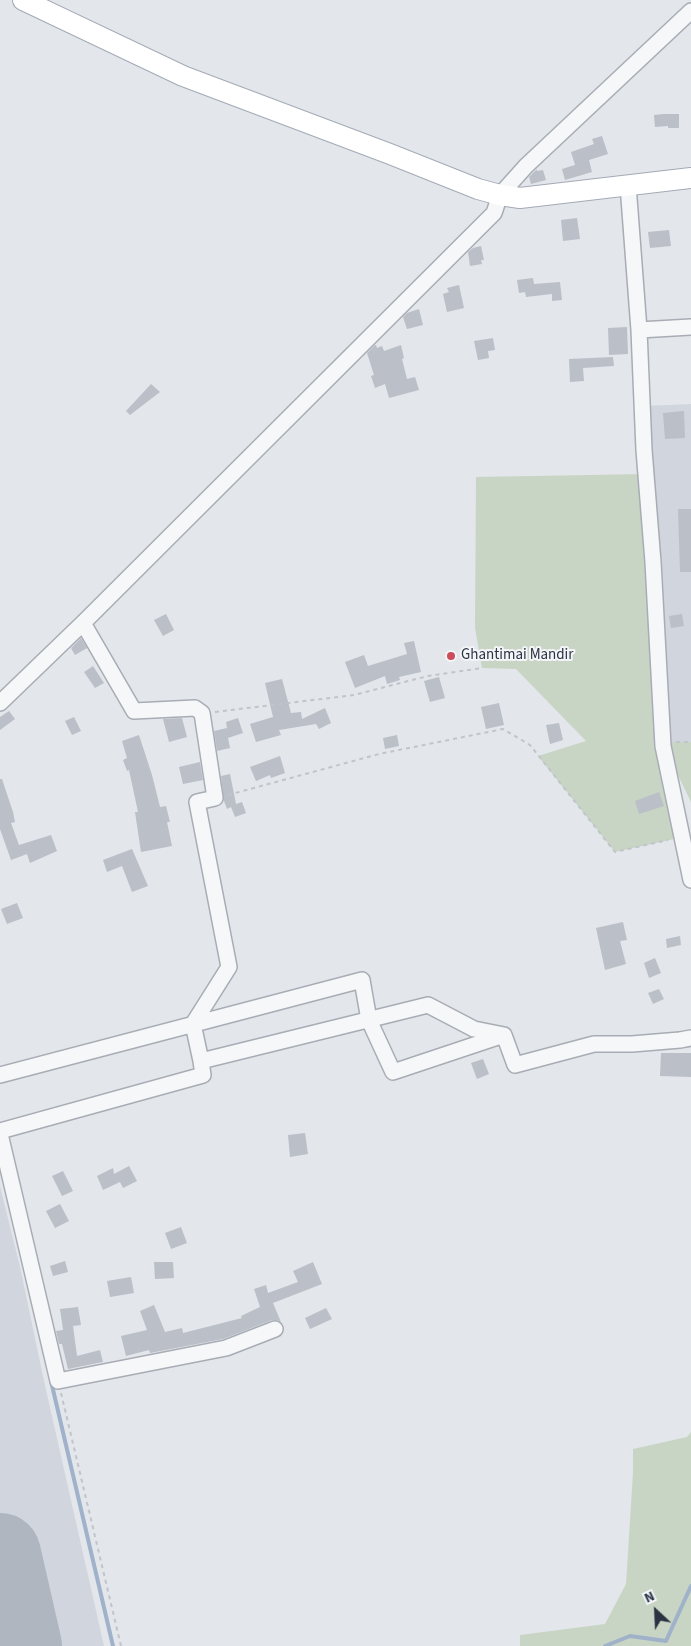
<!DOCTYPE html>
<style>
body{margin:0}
#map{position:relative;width:691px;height:1646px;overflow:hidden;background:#e3e6eb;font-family:"Source Sans 3",sans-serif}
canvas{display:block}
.north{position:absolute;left:631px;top:1586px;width:50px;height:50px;-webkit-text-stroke:4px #f3f5f8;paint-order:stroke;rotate:335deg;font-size:14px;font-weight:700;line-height:20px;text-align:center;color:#2b3343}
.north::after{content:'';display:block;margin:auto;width:18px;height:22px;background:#2b3343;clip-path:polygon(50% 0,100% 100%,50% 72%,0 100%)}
</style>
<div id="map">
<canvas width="691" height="1646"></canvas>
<div class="north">N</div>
</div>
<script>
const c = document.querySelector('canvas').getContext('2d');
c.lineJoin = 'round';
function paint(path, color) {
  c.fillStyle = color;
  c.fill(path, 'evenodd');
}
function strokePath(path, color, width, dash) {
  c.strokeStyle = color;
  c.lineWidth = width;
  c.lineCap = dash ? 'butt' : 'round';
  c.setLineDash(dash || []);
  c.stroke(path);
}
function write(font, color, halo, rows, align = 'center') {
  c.font = font + ' "Source Sans 3",sans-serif';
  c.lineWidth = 4;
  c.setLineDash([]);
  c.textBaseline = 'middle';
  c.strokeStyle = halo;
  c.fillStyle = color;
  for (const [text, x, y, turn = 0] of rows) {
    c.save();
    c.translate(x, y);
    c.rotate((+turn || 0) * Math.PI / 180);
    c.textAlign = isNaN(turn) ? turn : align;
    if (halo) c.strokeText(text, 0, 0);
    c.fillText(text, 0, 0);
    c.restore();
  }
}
const built = new Path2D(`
 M 691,404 L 691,742 L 662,742 L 642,406 Z
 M 0,1186 L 20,1267 L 44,1381 L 104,1646 L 0,1646 Z`);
const green = new Path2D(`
 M 646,474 L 663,742 L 691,742 L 691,802 L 663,744 L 683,837 L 615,852 L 538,756 L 586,741 L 516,669 L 482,668 L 475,628 L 476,477 Z
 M 691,1432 L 691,1646 L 520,1646 L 520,1635 L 605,1624 L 626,1584 L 633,1473 L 633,1449 L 687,1437 Z`);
const stream = new Path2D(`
 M 51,1381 L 113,1646
 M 605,1646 L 630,1636 L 666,1641 L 691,1586`);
const runway = new Path2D(`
 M 0,1554 L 21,1646`);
const building = new Path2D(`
 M 664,114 L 679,114 L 679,128 L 668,128 L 668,126 L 655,127 L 654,115 Z
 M 602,136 L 608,154 L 589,160 L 592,172 L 565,180 L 562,169 L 575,165 L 571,152 L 594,144 L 592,139 Z
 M 537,169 L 537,171 L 543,170 L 546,180 L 531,184 L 529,177 Z
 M 577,218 L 580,239 L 563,241 L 561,220 Z
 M 669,230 L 671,246 L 650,248 L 648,232 Z
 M 481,246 L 484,260 L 481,260 L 482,264 L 470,266 L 468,252 L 473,248 Z
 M 533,278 L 534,284 L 560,282 L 562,300 L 552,301 L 552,294 L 526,297 L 525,292 L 519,293 L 517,280 Z
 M 459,285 L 464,308 L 447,312 L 443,294 L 449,292 L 447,288 Z
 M 419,309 L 423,325 L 407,329 L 403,317 L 407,313 Z
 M 627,327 L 628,354 L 609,355 L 608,328 Z
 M 493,338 L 495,350 L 488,351 L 489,358 L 478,360 L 474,341 Z
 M 375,345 L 376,345 L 377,348 L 382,346 L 384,351 L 401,345 L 404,358 L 402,359 L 407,379 L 415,377 L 419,390 L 389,398 L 385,384 L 375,388 L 371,376 L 374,375 L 367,353 Z
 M 613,357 L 614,366 L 583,368 L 584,381 L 570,382 L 569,359 Z
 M 151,384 L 160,392 L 130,415 L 126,411 Z
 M 684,411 L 685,438 L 665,439 L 663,413 Z
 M 678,509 L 691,509 L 691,572 L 680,572 Z
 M 166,614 L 174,630 L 163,636 L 154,620 Z
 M 682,614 L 684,626 L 671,628 L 669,616 Z
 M 81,638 L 87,648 L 75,655 L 71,648 Z
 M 414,641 L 421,672 L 399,677 L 400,680 L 387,684 L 385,676 L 355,688 L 345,662 L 364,655 L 368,666 L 407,654 L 404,643 Z
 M 93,666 L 104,683 L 95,688 L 84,672 Z
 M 439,677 L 445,698 L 430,702 L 424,681 Z
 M 282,679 L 291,713 L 301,712 L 302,719 L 325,708 L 331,723 L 319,729 L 316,724 L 279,730 L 281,735 L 256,742 L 250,724 L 273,717 L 265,683 Z
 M 499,703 L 504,725 L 486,729 L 481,707 Z
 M 9,711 L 15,719 L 0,730 L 0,717 Z
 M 74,717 L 81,731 L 72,735 L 65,721 Z
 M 182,718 L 187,737 L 169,742 L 163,719 Z
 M 238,718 L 243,733 L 228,738 L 230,748 L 217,751 L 214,731 L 227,728 L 226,722 Z
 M 559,723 L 563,740 L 550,744 L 546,725 Z
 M 139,735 L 152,775 L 160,807 L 166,806 L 170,822 L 167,822 L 172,846 L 141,852 L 135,812 L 138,812 L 129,770 L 127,771 L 123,760 L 127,758 L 122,741 Z
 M 397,735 L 399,746 L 385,749 L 383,738 Z
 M 280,756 L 285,773 L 271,778 L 270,775 L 256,781 L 250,767 Z
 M 200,762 L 203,780 L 183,784 L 179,767 Z
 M 230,774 L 236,804 L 242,802 L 246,813 L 235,817 L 231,807 L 227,809 L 224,801 L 221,776 Z
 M 0,779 L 2,779 L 13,812 L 15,822 L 11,823 L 19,845 L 51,835 L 57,851 L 30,863 L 27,854 L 11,860 L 0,829 Z
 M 659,792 L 664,806 L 639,814 L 635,801 Z
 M 132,849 L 148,886 L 132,892 L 122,866 L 107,872 L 103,860 Z
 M 17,903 L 23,918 L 7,924 L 1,909 Z
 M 623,922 L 627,940 L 620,941 L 626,964 L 605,970 L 596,928 Z
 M 680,936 L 681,945 L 667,948 L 666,939 Z
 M 655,958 L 661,973 L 649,978 L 644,963 Z
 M 659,989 L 664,999 L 653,1004 L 648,993 Z
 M 661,1053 L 691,1053 L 691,1077 L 660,1076 Z
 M 483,1059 L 489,1074 L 477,1079 L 471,1063 Z
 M 305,1133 L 308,1154 L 290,1157 L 288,1135 Z
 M 129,1166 L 137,1181 L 123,1188 L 120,1182 L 103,1190 L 97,1176 L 113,1168 L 114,1174 Z
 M 63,1171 L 73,1191 L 62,1196 L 52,1176 Z
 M 60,1204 L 69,1221 L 55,1228 L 46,1211 Z
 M 181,1227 L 187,1243 L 171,1249 L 165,1233 Z
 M 65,1261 L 68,1272 L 53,1276 L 50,1266 Z
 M 154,1262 L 173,1262 L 174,1278 L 155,1279 Z
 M 313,1262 L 322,1284 L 273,1303 L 281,1322 L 277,1320 L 272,1320 L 223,1339 L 150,1353 L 149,1350 L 126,1356 L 121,1336 L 147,1330 L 140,1311 L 154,1305 L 165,1332 L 182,1328 L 183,1333 L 242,1318 L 241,1316 L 260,1307 L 254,1289 L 266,1285 L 268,1293 L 298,1282 L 293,1271 Z
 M 131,1277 L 134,1293 L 110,1297 L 107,1281 Z
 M 78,1307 L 81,1325 L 73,1326 L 77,1356 L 100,1350 L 103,1362 L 68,1369 L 62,1344 L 59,1344 L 56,1331 L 63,1330 L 60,1309 Z
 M 326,1308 L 332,1319 L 310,1329 L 305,1318 Z`);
const path = new Path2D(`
 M 215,712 L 354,695 L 428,676 L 482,668
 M 676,742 L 691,742
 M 228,795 L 379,754 L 503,729 L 530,745 L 615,852 L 668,840
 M 61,1393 L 121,1646`);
const minor = new Path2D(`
 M 628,185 L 639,330 L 644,450 L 653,562 L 663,746 L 691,880
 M 639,330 L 691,327
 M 0,703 L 83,623 L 494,213 L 500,195 L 526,166 L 691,11
 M 504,1035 L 515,1065 L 594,1044 L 632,1044 L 680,1040 L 691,1038
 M 0,1075 L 362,980 L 369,1020 L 393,1072 L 504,1035 L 474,1029 L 428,1005 L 201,1061 L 193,1024 L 229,967 L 197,802 L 215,798 L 202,713 L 195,708 L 134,711 L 83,623
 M 0,1131 L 203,1075 L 201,1061
 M 0,1134 L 58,1381 L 226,1348 L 275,1329`);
const major = new Path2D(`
 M 23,0 L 183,76 L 390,154 L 478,189 L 500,195 L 520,198 L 691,178`);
const markers = [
 [451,656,5,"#cc4c59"]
];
const poiNames = [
 ["Ghantimai Mandir",461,656]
];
paint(built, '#d1d5dd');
paint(green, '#c8d5c4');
strokePath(stream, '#9fb2ca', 4);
strokePath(runway, '#b0b6c0', 82);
paint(building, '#babfc8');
strokePath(minor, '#a8adb5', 18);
strokePath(major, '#a3aab6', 22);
strokePath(path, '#c1c4ca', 2, [4, 4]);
strokePath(minor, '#f6f7f9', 15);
strokePath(major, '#fff', 20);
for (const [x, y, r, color] of markers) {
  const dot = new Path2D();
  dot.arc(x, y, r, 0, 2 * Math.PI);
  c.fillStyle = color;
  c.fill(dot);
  strokePath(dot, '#f3f5f8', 2);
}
write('15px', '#2b3343', '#f3f5f8', poiNames, 'left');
</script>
